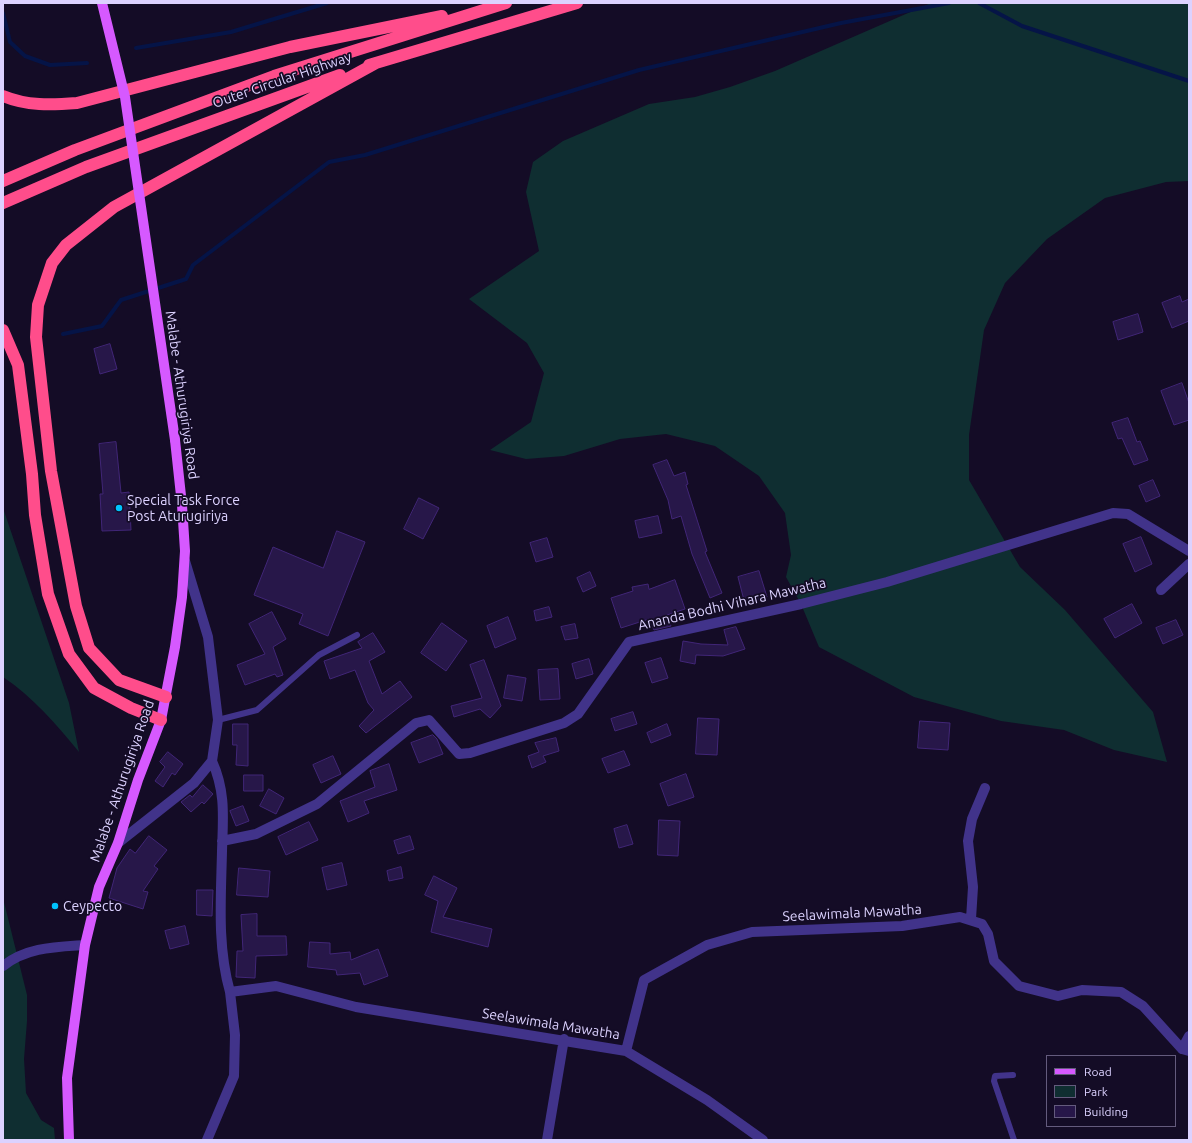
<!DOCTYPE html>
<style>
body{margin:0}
#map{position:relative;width:1192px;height:1143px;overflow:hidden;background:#140c26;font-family:Ubuntu,sans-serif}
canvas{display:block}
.frame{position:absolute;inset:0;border:4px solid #dcd2ff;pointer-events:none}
.legend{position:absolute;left:1046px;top:1055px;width:130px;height:72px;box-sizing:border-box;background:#140c26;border:1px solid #645b7d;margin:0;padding:5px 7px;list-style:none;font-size:12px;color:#dcd2ff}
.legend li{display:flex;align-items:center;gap:8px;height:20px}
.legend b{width:20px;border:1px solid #645b7d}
</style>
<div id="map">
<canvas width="1192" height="1143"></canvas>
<div class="frame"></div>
<ul class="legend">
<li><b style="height:5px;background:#d659ff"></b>Road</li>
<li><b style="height:11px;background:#0f2e31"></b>Park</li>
<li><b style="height:11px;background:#271749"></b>Building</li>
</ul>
</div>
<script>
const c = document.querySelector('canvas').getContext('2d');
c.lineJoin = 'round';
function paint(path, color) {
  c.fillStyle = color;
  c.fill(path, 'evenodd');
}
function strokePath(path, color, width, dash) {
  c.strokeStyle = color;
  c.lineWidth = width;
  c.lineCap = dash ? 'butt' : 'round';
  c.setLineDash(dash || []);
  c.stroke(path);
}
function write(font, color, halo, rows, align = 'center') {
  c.font = font + ' Ubuntu,sans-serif';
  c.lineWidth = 3.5;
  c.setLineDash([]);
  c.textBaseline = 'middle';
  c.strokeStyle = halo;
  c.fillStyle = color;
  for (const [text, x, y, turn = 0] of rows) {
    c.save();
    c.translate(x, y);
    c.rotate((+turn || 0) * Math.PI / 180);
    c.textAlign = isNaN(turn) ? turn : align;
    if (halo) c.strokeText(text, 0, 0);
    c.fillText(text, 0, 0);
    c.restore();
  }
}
const green = new Path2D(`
 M 931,3 L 1189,3 L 1189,181 L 1166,182 L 1105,198 L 1047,239 L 1005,283 L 984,330 L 969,435 L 969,480 L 1020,567 L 1065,610 L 1153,712 L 1167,762 L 1114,750 L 1064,730 L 1001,721 L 914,697 L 819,647 L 801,604 L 786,577 L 791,555 L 785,513 L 759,476 L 715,446 L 666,434 L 620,439 L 564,456 L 526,459 L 490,450 L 531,422 L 544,373 L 527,343 L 469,299 L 539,251 L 526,192 L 533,162 L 563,141 L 649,104 L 695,97 L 730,87 L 775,71 Z
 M 3,508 L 69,703 L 79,752 C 56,724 33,697 3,677 Z
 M 3,898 L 27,995 L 27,1021 L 24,1059 L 26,1093 L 41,1120 L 54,1128 L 55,1140 L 3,1140 Z`);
const stream = new Path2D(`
 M 979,3 L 1022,26 L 1189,81
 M 3,13 L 10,42 L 25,56 L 50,65 L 87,63
 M 136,48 L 231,32 L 327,3
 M 63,334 L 102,326 L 121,300 L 186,279 L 193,265 L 329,162 L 365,155 L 639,70 L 841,23 L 949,3`);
const building = new Path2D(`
 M 1180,296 L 1182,302 L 1189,299 L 1189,321 L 1172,328 L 1162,303 Z
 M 1138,314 L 1143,332 L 1118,340 L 1113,322 Z
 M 110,344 L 117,369 L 100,374 L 94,349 Z
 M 1182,383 L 1189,403 L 1189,420 L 1174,425 L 1161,391 Z
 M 1128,418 L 1137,442 L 1140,441 L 1148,460 L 1134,465 L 1122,438 L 1118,439 L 1112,423 Z
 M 116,442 L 121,493 L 129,492 L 131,530 L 102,531 L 100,494 L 103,494 L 99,444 Z
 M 667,460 L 674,476 L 685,472 L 688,484 L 686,485 L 707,551 L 705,552 L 722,593 L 710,598 L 692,554 L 681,516 L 672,519 L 668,500 L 653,465 Z
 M 1153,480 L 1160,496 L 1146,502 L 1139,486 Z
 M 419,498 L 439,508 L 423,539 L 404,529 Z
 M 658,516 L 662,533 L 639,538 L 635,521 Z
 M 337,531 L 365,542 L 328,636 L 299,624 L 303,614 L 254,595 L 273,547 L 323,568 Z
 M 1141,537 L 1152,564 L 1135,572 L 1123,544 Z
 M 547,538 L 553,557 L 536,562 L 530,543 Z
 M 759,571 L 767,597 L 745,604 L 738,577 Z
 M 590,572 L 596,586 L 583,592 L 577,578 Z
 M 675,580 L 685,609 L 667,615 L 671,626 L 654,630 L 649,619 L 621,628 L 611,598 L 633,591 L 632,587 L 648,584 L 649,589 Z
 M 1132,604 L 1142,623 L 1115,638 L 1104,619 Z
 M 549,607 L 552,617 L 536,621 L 534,611 Z
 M 272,612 L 286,639 L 273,647 L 283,675 L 277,677 L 275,674 L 245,685 L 237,665 L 265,654 L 249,624 Z
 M 508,617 L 516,639 L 495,648 L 487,626 Z
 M 1176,620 L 1183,635 L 1163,644 L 1156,628 Z
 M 442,623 L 467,641 L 446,671 L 421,653 Z
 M 575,624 L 578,638 L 565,640 L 561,627 Z
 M 736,627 L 745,649 L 723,656 L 696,655 L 695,664 L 680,661 L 683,641 L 701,644 L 728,645 L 724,630 Z
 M 373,633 L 385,652 L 369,661 L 382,694 L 400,681 L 412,697 L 366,733 L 359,726 L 374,710 L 368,703 L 355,670 L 330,679 L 324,661 L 362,648 L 358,642 Z
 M 661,658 L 668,678 L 652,683 L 645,663 Z
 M 589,659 L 593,674 L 576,679 L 572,664 Z
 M 484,660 L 501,706 L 490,718 L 480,709 L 454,717 L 451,706 L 482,698 L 470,665 Z
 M 558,669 L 560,699 L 540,700 L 538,670 Z
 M 508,675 L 526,678 L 522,701 L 504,698 Z
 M 633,712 L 637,724 L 615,731 L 611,719 Z
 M 698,718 L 719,719 L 717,755 L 696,754 Z
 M 920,721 L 950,723 L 948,750 L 918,748 Z
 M 233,724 L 248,724 L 248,766 L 236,765 L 237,745 L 233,745 Z
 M 667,724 L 671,735 L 651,743 L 647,733 Z
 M 433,735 L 437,739 L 443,754 L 419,763 L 411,743 Z
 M 556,738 L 559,751 L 543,756 L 546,762 L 532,768 L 528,756 L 539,752 L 535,743 Z
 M 624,751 L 630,765 L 608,773 L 602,759 Z
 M 168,752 L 183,764 L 175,775 L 172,773 L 163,787 L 155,781 L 165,767 L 160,762 Z
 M 333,756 L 341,774 L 321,783 L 313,765 Z
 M 389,764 L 397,790 L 364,801 L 369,813 L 348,822 L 340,801 L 375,787 L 370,771 Z
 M 686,774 L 694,797 L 668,806 L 660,784 Z
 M 244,775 L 263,775 L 263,791 L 244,791 Z
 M 203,785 L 213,794 L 204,804 L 202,802 L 191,812 L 181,802 L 190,795 L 192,797 Z
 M 269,789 L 284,798 L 276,814 L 260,806 Z
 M 243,806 L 249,821 L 236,826 L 230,811 Z
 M 659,820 L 680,821 L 678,856 L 658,855 Z
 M 309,822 L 318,840 L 286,855 L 278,837 Z
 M 627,825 L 633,844 L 619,848 L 614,829 Z
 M 149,836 L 167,850 L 154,866 L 158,869 L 143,891 L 148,892 L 143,909 L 109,898 L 117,868 L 130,849 L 135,853 Z
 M 410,836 L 414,849 L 398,854 L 394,841 Z
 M 342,863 L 347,885 L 327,890 L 322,868 Z
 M 401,867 L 403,878 L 389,881 L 387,871 Z
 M 239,868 L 270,871 L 268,897 L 237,895 Z
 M 434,876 L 457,888 L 443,917 L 492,929 L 488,947 L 431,932 L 438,901 L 425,895 Z
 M 197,890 L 213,890 L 212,916 L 197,915 Z
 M 257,914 L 257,936 L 286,936 L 287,955 L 256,956 L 255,978 L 236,977 L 237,951 L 243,951 L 241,915 Z
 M 185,926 L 189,944 L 170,949 L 165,931 Z
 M 310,942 L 330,943 L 330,954 L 350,952 L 351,960 L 378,949 L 388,976 L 364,985 L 360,973 L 337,975 L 336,970 L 308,967 Z`);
const service = new Path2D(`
 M 218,720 L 257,710 L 319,655 L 357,635
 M 1013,1075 L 995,1076 L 994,1081 L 1014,1140`);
const minor = new Path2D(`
 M 1161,590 L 1189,564
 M 212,761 C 226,792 223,818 222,851 C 221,898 217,946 230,992
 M 222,841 L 256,834 L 317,804 L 416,723 L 429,720 L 459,754 L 470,753 L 564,723 L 578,714 L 629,642 L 801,604 L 887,582 L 1113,513 L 1128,514 L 1189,551
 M 118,843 L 194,783 L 212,761 L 218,720 L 208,637 L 185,561
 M 971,919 L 973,887 L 968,841 L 972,819 L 985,788
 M 3,966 C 27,947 56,947 85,945
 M 1182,1049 L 1189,1036
 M 626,1051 L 707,1100 L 763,1140
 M 207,1140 L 234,1076 L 235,1035 L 230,992 L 276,986 L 356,1007 L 626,1051 L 644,980 L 707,945 L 752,932 L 902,926 L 960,917 L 982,924 L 988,934 L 994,961 L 1019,986 L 1058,996 L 1082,990 L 1121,992 L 1143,1006 L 1182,1049 L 1189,1051
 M 547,1140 L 564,1039`);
const primary = new Path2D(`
 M 69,1140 L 67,1078 L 85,945 L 99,887 L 118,843 L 138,780 L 161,720 L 175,647 L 182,597 L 185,551 L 182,505 L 175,440`);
const motorway = new Path2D(`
 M 369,65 L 577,3
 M 3,96 C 27,106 51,105 77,103 L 290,47 L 442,16
 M 3,181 L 75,150 L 274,76 L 506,3
 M 3,203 L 86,167 L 340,75
 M 3,330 L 18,365 L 32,474 L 35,515 L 48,594 L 69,654 L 94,688 L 131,708 L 161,720
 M 166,697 L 119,680 L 89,648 L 76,606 L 51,471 L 36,337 L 38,305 L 52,263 L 66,245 L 114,207 L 376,63`);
const primaryBridge = new Path2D(`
 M 102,3 L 125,97 L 175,440`);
const markers = [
 [119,508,4,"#00c3fd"],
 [55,906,4,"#00c3fd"]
];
const streetNames = [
 ["Outer Circular Highway",282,80,-19],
 ["Malabe - Athurugiriya Road",182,395,82],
 ["Ananda Bodhi Vihara Mawatha",732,604,-13],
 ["Malabe - Athurugiriya Road",122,781,-71],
 ["Seelawimala Mawatha",852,913,-3],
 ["Seelawimala Mawatha",551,1024,9]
];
const poiNames = [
 ["Special Task Force",127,500],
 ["Post Aturugiriya",127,516],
 ["Ceypecto",63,906]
];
paint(green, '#0f2e31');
strokePath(stream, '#051447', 4);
paint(building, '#271749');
strokePath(building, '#412677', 1);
strokePath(service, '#41338a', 6);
strokePath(minor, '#41338a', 10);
strokePath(primary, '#d659ff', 10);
strokePath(motorway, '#ff4d8b', 12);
strokePath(primaryBridge, '#d659ff', 10);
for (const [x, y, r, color] of markers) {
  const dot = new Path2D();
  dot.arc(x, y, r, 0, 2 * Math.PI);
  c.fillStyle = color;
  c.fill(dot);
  strokePath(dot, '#140c26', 1.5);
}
write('14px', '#dcd2ff', '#140c26', streetNames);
write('14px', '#dcd2ff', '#140c26', poiNames, 'left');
</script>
